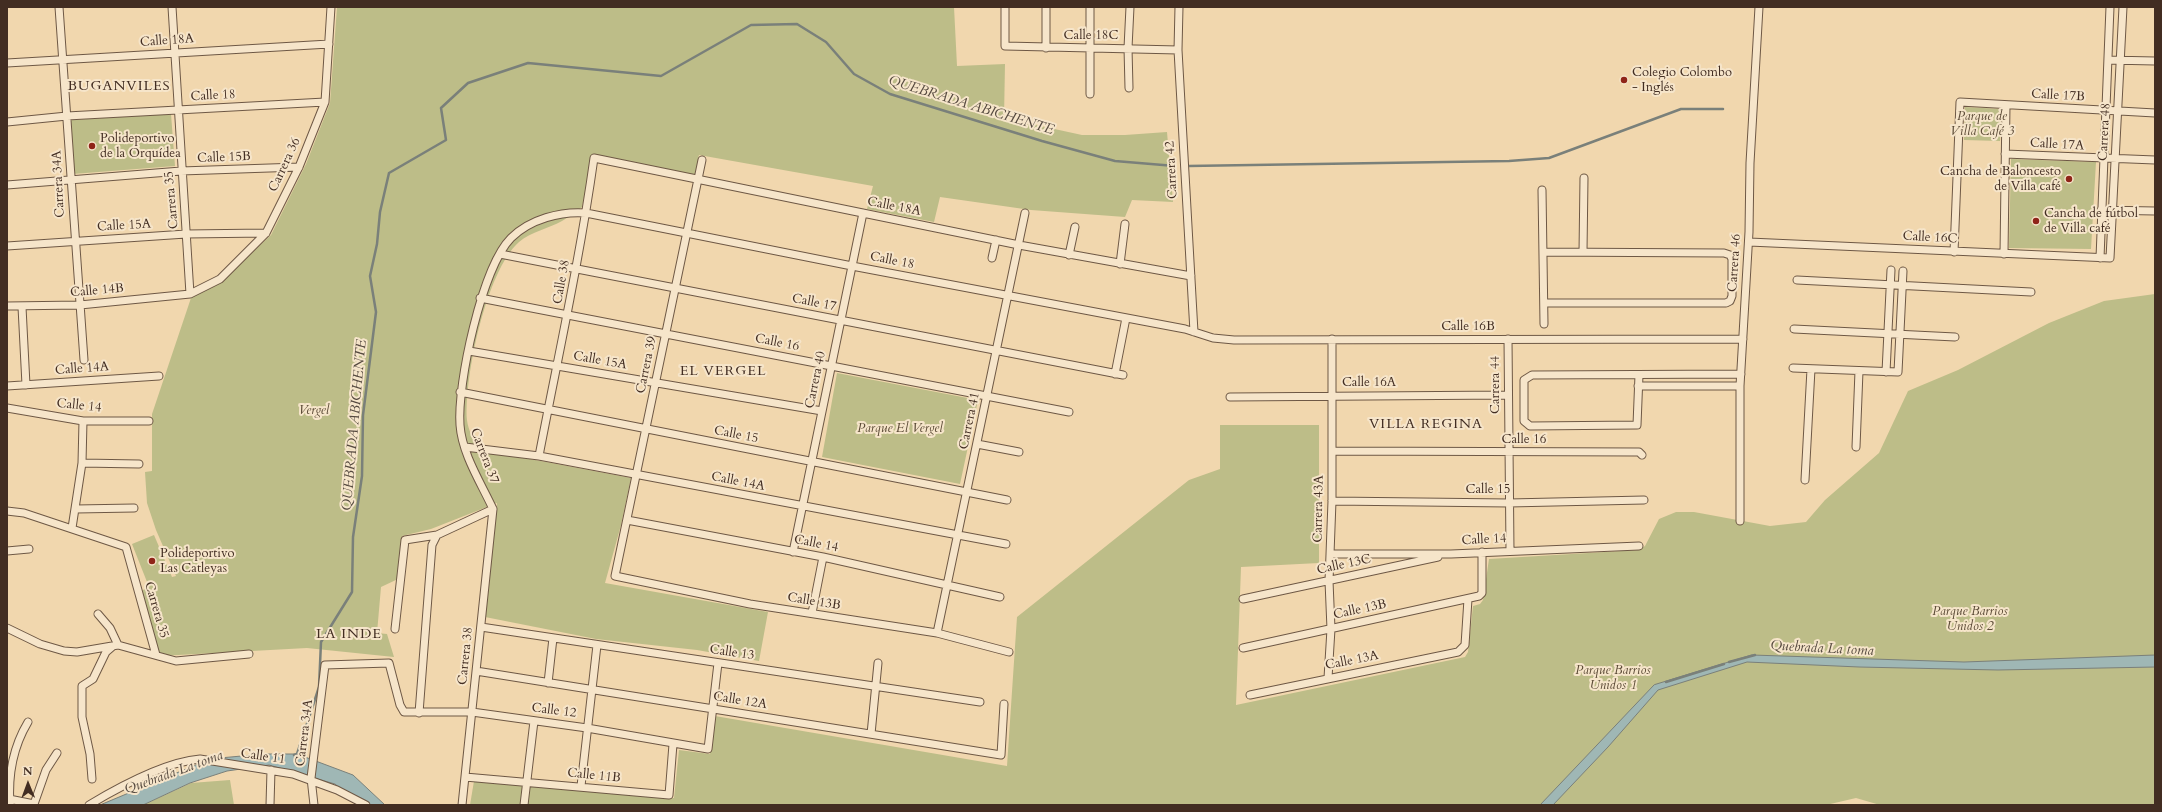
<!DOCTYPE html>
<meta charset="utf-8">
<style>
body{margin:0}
#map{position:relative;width:2162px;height:812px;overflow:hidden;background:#f1d7ae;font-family:Cardo,serif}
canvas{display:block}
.frame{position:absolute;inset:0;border:8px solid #422d22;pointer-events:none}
.north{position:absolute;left:8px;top:764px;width:40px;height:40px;-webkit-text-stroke:3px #f6e5ca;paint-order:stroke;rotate:359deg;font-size:11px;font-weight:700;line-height:16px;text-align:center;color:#422d22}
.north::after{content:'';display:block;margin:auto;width:14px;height:18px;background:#422d22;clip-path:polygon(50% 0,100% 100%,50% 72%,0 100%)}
</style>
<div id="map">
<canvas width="2162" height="812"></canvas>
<div class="frame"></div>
<div class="north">N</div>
</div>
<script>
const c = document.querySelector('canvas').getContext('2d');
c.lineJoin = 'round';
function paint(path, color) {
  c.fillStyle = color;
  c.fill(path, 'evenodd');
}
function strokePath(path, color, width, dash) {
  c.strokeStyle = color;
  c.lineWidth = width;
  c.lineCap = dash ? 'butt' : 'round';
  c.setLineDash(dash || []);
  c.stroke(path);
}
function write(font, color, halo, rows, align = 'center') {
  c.font = font + ' Cardo,serif';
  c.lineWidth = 4;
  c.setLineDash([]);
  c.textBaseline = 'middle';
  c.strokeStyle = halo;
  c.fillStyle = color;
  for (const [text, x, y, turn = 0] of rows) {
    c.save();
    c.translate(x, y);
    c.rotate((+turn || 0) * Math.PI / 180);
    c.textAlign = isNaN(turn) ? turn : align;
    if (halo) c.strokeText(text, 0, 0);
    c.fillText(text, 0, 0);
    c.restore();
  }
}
const green = new Path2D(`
 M 337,7 L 954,7 L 957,66 L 1005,64 L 1004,118 L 1082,135 L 1125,135 L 1167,132 L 1173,202 L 1132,200 L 1125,217 L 1031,210 L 940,197 L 934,222 L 867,209 L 873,186 L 699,155 L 695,176 L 593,156 L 582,207 C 576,212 569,217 562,221 C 548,229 532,231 519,242 C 486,271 464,378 467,420 C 468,430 474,440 477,449 L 631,478 L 621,525 L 605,583 L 768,612 L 759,661 L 697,650 L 596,639 L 485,617 L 497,503 L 431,529 L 402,536 L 398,579 L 381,587 L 377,633 L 387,634 L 394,657 L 307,648 L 160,656 L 141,591 L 149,587 L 132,544 L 154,535 L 172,577 L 176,576 L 156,530 L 147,503 L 145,472 L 152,471 L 152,414 L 192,295 L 220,282 L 271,235 L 306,164 L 330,103 Z
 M 1965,107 L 2001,109 L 2000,141 L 1964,140 Z
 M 171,114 L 175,166 L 73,174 L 70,120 Z
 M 2011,159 L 2096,162 L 2091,249 L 2009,248 Z
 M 2155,294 L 2155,805 L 1880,805 L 1856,798 L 1826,805 L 470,805 L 474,781 L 674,798 L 679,750 L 710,754 L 715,716 L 1007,766 L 1017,617 L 1189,480 L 1220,469 L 1220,425 L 1319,425 L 1319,563 L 1241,567 L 1236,705 L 1465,657 L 1468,652 L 1473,606 L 1480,604 L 1483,600 L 1489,559 L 1638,550 L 1645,546 L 1659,519 L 1676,512 L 1694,512 L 1770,526 L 1806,522 L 1825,500 L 1879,453 L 1908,391 L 1958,370 L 2049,323 L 2104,301 Z
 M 837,373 L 978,400 L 960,484 L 822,457 Z
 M 230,780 L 234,805 L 143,805 L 191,783 Z`);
const water = new Path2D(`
 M 1752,655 L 1964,662 L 2155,655 L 2155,667 L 1998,670 L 1859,667 L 1747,662 L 1658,690 L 1608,747 L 1553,805 L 1540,805 L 1654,685 Z
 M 264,754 L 297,754 L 353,775 L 385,805 L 360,805 L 335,784 L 269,765 L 227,771 L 190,783 L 143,805 L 100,805 L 210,759 Z`);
const stream = new Path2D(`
 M 1188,166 L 1509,161 L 1549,158 L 1681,109 L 1723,109
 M 1729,662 L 1755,655
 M 1666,682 L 1724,664
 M 294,755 L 297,754 L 319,687 L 321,642 L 352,592 L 353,537 L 362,476 L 363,415 L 376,312 L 370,276 L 377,244 L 380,212 L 389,173 L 446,140 L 441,108 L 468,83 L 528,63 L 661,76 L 751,25 L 797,24 L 826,42 L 854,74 L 890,94 L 1042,141 L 1115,161 L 1175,166`);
const minor = new Path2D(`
 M 59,7 L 84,360
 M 172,7 L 190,294
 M 1005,7 L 1005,46 L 1178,50
 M 1046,7 L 1046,48
 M 1090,7 L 1090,94
 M 1179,7 L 1178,50 L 1194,332
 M 2108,60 L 2155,61
 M 7,63 L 329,44
 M 1129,88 L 1128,48 L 1130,7
 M 7,122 L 67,116 L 325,102
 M 2005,154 L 2155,160
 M 702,160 L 615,576 L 750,604 L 937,633 L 1009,652
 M 7,185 L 181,171 L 299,167
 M 1542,190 L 1544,324
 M 2101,210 L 2155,211
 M 1749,242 L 2110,258 L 2123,7
 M 7,246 L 186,234 L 266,233
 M 1543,252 L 1724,253 L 1730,255 L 1732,259 L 1732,296 L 1730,301 L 1726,303 L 1544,303
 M 1583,252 L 1584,178
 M 1954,252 L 1960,102 L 2155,113
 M 500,254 L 1123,375
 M 2004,254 L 2006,105
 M 1069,255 L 1075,227
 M 992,258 L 996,240
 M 2100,258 L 2110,7
 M 1120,264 L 1125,224
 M 1797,280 L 2031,292
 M 480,298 L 1069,412
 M 7,306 L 80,305 L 190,294 L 220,279 L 266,233 L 299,167 L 325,102 L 331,7
 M 22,307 L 26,385
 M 1794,329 L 1955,337
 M 1508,339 L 1510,551
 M 469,351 L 822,411
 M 1793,368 L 1898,372 L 1903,271
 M 1886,372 L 1891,270
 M 1115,374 L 1126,318
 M 1639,375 L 1637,425 L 1530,426 L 1524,421 L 1524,380 L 1532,375 L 1741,374
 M 7,386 L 159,376
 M 1638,386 L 1740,386
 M 460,392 L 1007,500
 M 1230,397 L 1508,395
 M 7,408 L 83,421 L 149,421
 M 977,444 L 1019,452
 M 465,447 L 539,456 L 1006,544
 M 1856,447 L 1859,371
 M 1332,451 L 1639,452 L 1642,455
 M 539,456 C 558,357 580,258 594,158 L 1019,245 L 1191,276
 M 82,463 L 139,464
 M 1805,480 L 1811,369
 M 1332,501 L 1509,503 L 1644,500
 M 76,509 L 134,508
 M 493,509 C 481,483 462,454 460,425 C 457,384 482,267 511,238 C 530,219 561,211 586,213 L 852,266 L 1185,329 L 1213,338 L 1234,340 L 1743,339
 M 7,511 L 24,513 L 126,547 L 156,655
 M 627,520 L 823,557 L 1000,597
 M 1740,521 L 1740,386 L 1749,232 L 1750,163 L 1759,7
 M 72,528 L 82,463 L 83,421
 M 7,551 L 29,549
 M 793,552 L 863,213
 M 1330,554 L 1451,554 L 1639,546
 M 1243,599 L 1438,557
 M 812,613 L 823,557
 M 98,614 L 110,628 L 118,645
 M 481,627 L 980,702
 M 7,628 L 40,644 L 64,651 L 77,652 L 118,645 L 176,661 L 249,654
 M 395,629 L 405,540 L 437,535
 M 937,633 L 1025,213
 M 1243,648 L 1479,596 L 1482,593 L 1482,552
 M 476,671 L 1001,755 L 1004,704
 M 1328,678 L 1331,629 L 1329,581 L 1332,501 L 1332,339
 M 548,683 L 553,638
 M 1250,695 L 1458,652 L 1465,645 L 1468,599
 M 419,713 L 432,545 L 437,535 L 493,509
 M 871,734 L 878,663
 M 465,777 L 669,795 L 673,744
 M 92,779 L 90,754 L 82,717 L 82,686 L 93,679 L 106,652 L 113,646
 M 581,786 L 597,645
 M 9,799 L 34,804 L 46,770 L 57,753
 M 10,805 C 8,777 13,747 28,722
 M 89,805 C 119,787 165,762 200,759 L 293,774 L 337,790 L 366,805
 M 270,805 L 271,770
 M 314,805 L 311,778 L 325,665 L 389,663 L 400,705 L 404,712 L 472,712 L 587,728 L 708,749 L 718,663
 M 462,805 L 493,509
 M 524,805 L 534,721`);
const markers = [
 [1624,80,4,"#8f2418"],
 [92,146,4,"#8f2418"],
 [2069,179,4,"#8f2418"],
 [2036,221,4,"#8f2418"],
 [152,561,4,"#8f2418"]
];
const streetNames = [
 ["Calle 18C",1091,36],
 ["Calle 18A",167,41,-4],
 ["Calle 18",213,96,-3],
 ["Calle 17B",2058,96,3],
 ["Carrera 48",2105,132,-87],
 ["Calle 17A",2057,145,3],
 ["Calle 15B",224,158,-2],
 ["Carrera 36",285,165,-65],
 ["Carrera 42",1172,170,-93],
 ["Carrera 34A",59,184,-93],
 ["Carrera 35",172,200,-95],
 ["Calle 18A",894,207,11],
 ["Calle 15A",124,226,-3],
 ["Calle 16C",1930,238,3],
 ["Calle 18",892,261,11],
 ["Carrera 46",1735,263,-86],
 ["Calle 38",562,282,-80],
 ["Calle 14B",97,291,-5],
 ["Calle 17",814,303,11],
 ["Calle 16B",1468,327],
 ["Calle 16",777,343,11],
 ["Calle 15A",600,361,10],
 ["Carrera 39",647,365,-78],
 ["Calle 14A",82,369,-4],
 ["Carrera 40",816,380,-78],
 ["Calle 16A",1369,383],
 ["Carrera 44",1496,385,-90],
 ["Calle 14",79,406,6],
 ["Carrera 41",970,421,-78],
 ["Calle 15",736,435,11],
 ["Calle 16",1524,440],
 ["Carrera 37",484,456,69],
 ["Calle 14A",738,482,11],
 ["Calle 15",1488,490],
 ["Carrera 43A",1319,509,-89],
 ["Calle 14",1484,540,-3],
 ["Calle 14",816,544,11],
 ["Calle 13C",1344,565,-12],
 ["Calle 13B",814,602,9],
 ["Carrera 35",156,610,74],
 ["Calle 13B",1360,610,-12],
 ["Calle 13",732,653,8],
 ["Carrera 38",466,656,-84],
 ["Calle 13A",1352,661,-11],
 ["Calle 12A",740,701,9],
 ["Calle 12",554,711,7],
 ["Carrera 34A",305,733,-83],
 ["Calle 11",263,757,8],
 ["Calle 11B",594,776,6]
];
const poiNames = [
 ["Colegio Colombo",1632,73],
 ["- Inglés",1632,88],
 ["Polideportivo",100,139],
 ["de la Orquídea",100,154],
 ["Cancha de Baloncesto",2061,172,"right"],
 ["de Villa café",2061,187,"right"],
 ["Cancha de fútbol",2044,214],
 ["de Villa café",2044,229],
 ["Polideportivo",160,554],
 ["Las Catleyas",160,569]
];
const parkNames = [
 ["Parque de",1982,117],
 ["Villa Café 3",1982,132],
 ["Vergel",314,411],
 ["Parque El Vergel",900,429],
 ["Parque Barrios",1970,612],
 ["Unidos 2",1970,627],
 ["Parque Barrios",1613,671],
 ["Unidos 1",1613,686]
];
const neighbourhoodNames = [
 ["BUGANVILES",119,87],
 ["EL VERGEL",723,372],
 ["VILLA REGINA",1426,425],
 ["LA INDE",349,635]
];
const waterNames = [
 ["QUEBRADA ABICHENTE",971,106,17],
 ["QUEBRADA ABICHENTE",355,425,-85],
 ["Quebrada La toma",1822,649,3],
 ["Quebrada La toma",174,773,-20]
];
paint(green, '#bdbd88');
paint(water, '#9fb7b5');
strokePath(water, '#7a807a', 1);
strokePath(stream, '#7a807a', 2.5);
strokePath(minor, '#6e5845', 9);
strokePath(minor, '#f6e5ca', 7);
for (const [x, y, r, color] of markers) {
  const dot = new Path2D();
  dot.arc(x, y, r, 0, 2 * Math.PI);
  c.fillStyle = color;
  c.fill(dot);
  strokePath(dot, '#f6e5ca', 1.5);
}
write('13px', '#422d22', '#f6e5ca', streetNames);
write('13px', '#422d22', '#f6e5ca', poiNames, 'left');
write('italic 13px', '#5b4a36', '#f6e5ca', parkNames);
c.letterSpacing = '1px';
write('14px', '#422d22', '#f6e5ca', neighbourhoodNames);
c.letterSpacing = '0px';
write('italic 14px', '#55493f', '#f6e5ca', waterNames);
</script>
